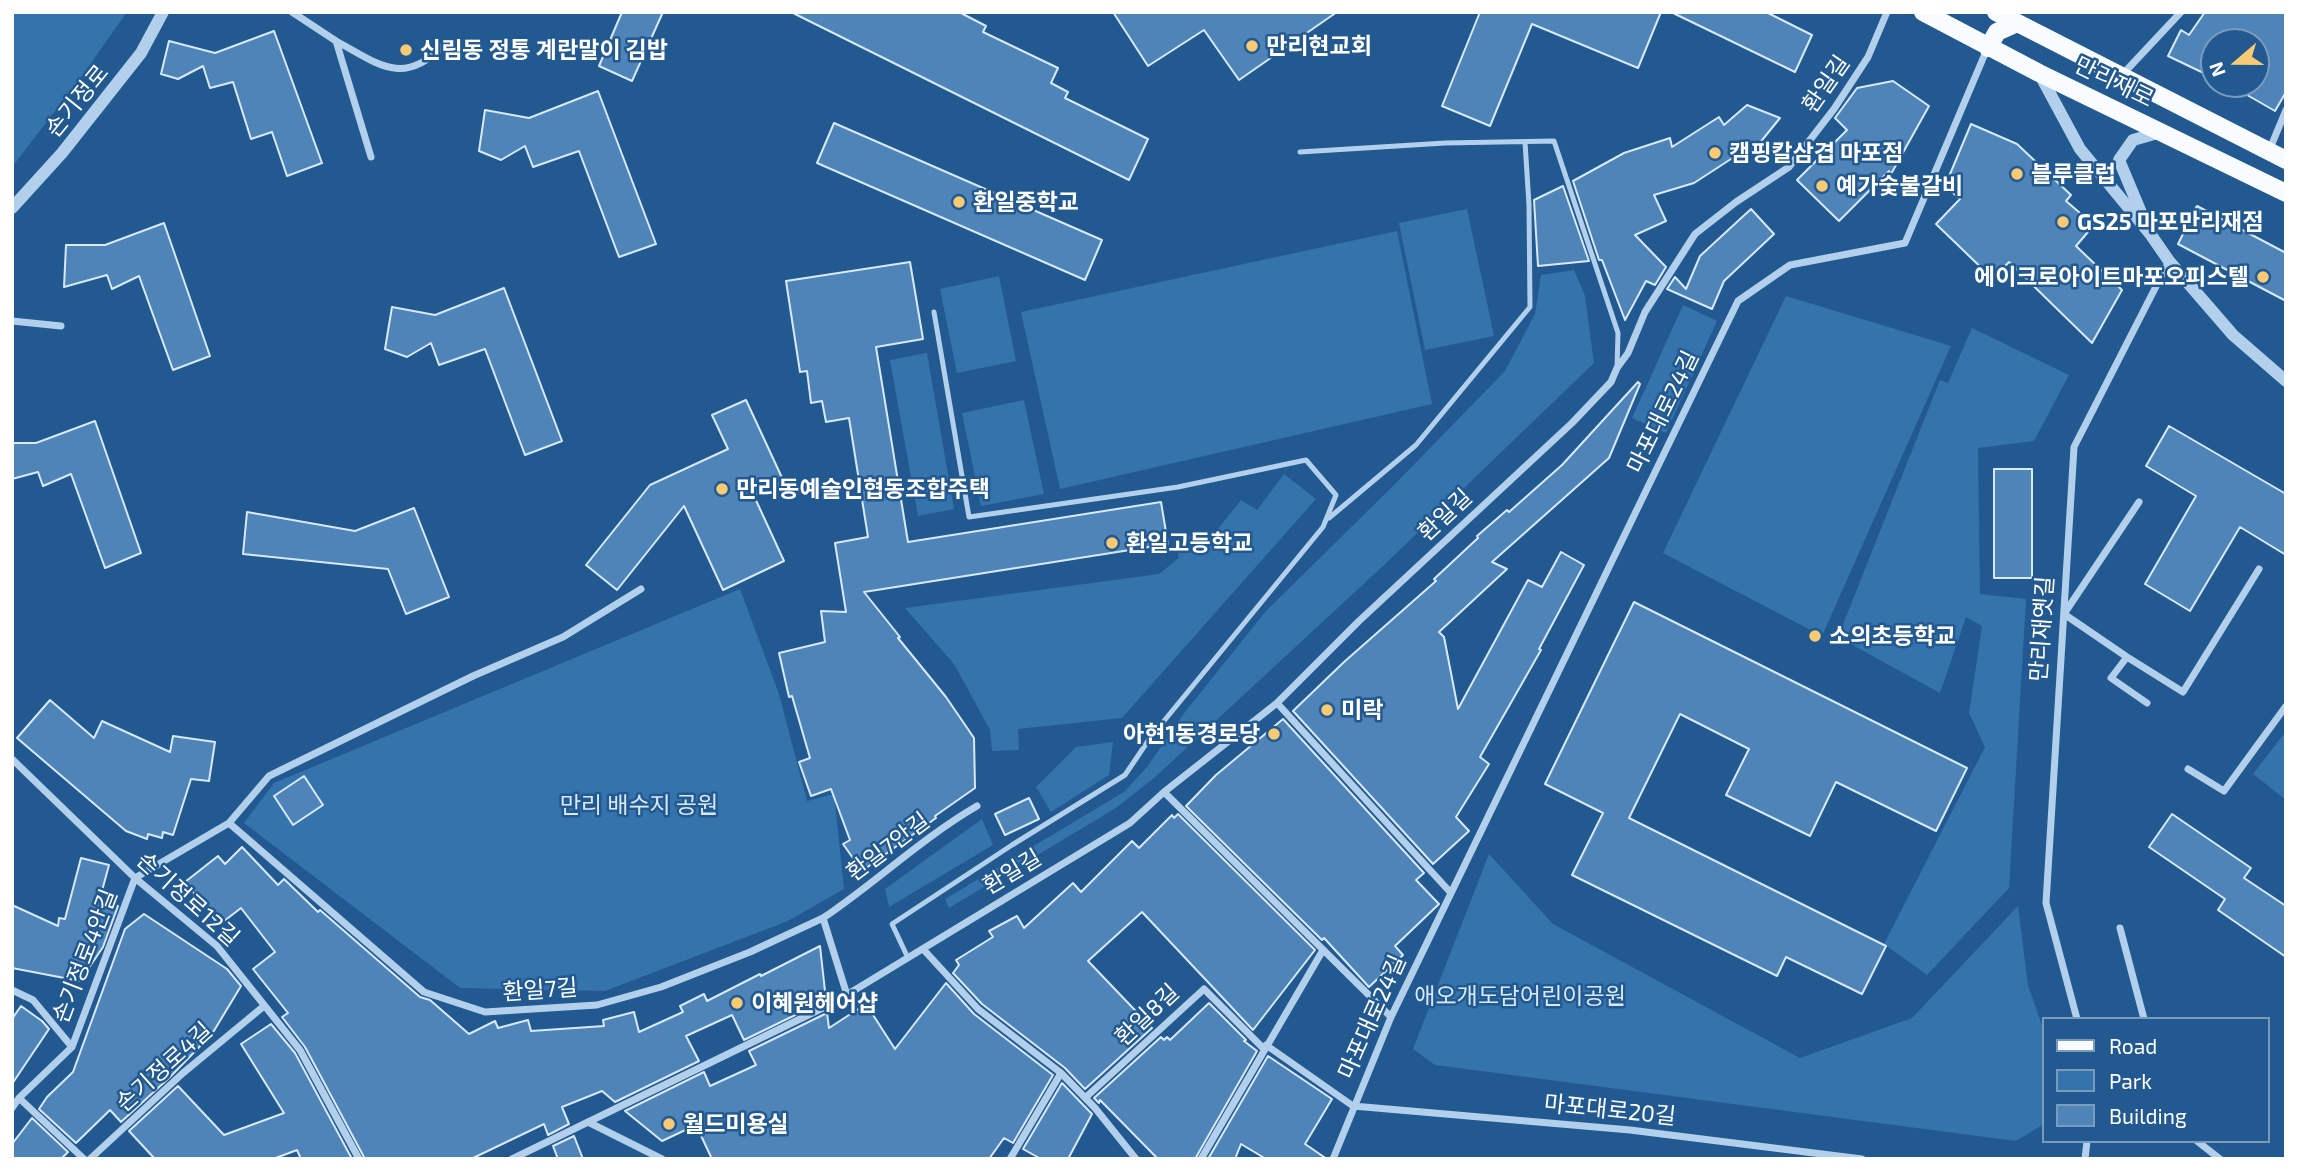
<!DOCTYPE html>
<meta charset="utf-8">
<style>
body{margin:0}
#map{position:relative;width:2298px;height:1171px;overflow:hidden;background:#225990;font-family:"Exo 2",sans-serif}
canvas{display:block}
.frame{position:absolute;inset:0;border:14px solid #fff;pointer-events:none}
.legend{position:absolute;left:2042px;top:1017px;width:228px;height:126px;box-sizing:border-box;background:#225990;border:2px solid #7a9bbc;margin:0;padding:9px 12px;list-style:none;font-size:21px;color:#fff}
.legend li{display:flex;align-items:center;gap:14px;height:35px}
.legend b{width:35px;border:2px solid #7a9bbc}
.north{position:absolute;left:2200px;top:28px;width:70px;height:70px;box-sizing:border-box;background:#225990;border:2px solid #7a9bbc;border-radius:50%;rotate:250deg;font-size:19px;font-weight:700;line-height:28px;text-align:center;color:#fff}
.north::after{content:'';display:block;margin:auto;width:24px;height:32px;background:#f8ca74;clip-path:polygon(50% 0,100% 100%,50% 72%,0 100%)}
</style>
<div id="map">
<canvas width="2298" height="1171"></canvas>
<div class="frame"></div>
<ul class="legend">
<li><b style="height:9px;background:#f8fbff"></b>Road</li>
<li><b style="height:19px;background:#3573ad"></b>Park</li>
<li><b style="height:19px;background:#4f84b8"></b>Building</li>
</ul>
<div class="north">N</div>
</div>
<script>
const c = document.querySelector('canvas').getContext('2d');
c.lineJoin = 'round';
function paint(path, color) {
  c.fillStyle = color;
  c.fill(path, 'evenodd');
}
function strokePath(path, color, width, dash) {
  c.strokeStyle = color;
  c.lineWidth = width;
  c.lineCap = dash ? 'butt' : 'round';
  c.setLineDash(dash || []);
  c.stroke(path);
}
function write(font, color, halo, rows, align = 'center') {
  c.font = font + ' "Exo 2","Noto Sans KR",sans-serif';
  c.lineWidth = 5;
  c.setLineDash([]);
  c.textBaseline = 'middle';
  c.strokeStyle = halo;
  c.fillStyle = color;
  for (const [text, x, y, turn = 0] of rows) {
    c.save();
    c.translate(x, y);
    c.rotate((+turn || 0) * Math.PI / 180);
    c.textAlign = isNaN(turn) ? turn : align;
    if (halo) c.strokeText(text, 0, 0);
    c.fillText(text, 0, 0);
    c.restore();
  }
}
const green = new Path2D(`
 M 12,12 L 127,12 L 79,80 L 12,167 Z
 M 1467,209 L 1494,336 L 1425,350 L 1399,223 Z
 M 1397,231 L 1432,404 L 1060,489 L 1021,312 Z
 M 1574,270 L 1585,296 L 1594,363 L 1383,566 L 1154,778 L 1116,808 L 949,908 L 945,899 L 1124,792 L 1147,767 L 1185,712 L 1266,611 L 1396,483 L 1505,371 L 1535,314 L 1541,275 Z
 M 999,276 L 1016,361 L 957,373 L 940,289 Z
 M 1786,296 L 1951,346 L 1822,636 L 1663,553 Z
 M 1683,305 L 1717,321 L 1666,433 L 1632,418 Z
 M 1972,328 L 2069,375 L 2034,441 L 1978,448 L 1980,594 L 2026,599 L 2009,888 L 1927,975 L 1884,944 L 1985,747 L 1969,713 L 1982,626 L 1966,617 L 1940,693 L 1838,637 L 1940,380 L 1948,383 Z
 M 927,353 L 954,509 L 918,516 L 890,360 Z
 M 1024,400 L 1044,494 L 981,506 L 962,413 Z
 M 1284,474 L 1316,499 L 1122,718 L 1018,729 L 1019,750 L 992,751 L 990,730 L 954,664 L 905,608 L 1159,574 L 1179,558 L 1175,539 L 1217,530 L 1241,500 L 1257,510 Z
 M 740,589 L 779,694 L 807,801 L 834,794 L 844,889 L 788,921 L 605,991 L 460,988 L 244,823 L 274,783 Z
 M 2286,731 L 2286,800 L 2253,774 Z
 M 1113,742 L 1109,775 L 1051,812 L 1036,787 L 1076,747 Z
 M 982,819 L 993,845 L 889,907 L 885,889 Z
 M 1489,854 L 1553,924 L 1800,1058 L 1912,1018 L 2018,906 L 2028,985 L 2044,1031 L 2044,1124 L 2016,1141 L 1435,1065 L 1413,1049 Z`);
const building = new Path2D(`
 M 622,12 L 663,12 L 632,81 L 599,66 Z
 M 791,12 L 959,12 L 986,26 L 983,32 L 1058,68 L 1051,83 L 1068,92 L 1065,98 L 1148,139 L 1129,180 Z
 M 1113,12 L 1337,12 L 1239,80 L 1204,30 L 1148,66 Z
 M 1480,12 L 1661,12 L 1638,68 L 1532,24 L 1490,126 L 1442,106 Z
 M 1671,12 L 1766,12 L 1812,35 L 1795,72 Z
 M 2205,12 L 2286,12 L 2286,92 L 2275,111 L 2228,84 L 2256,84 L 2256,42 L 2214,42 L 2214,78 L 2168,56 L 2181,30 L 2189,35 Z
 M 274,31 L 322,163 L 287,176 L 272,132 L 251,139 L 233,82 L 210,88 L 203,66 L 178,79 L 161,74 L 169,41 L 215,53 Z
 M 1893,81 L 1929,106 L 1891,174 L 1889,171 L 1839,221 L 1797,180 L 1847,130 L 1835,118 L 1857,88 Z
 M 598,91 L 656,244 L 619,257 L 579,151 L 533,167 L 525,146 L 501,160 L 479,151 L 485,110 L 529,118 Z
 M 1747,105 L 1780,118 L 1754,150 L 1751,146 L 1694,183 L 1654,195 L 1666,221 L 1635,235 L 1666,267 L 1655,285 L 1646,281 L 1625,320 L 1602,260 L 1599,260 L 1573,181 L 1624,153 L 1670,138 L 1672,147 L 1719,117 L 1724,125 Z
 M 834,123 L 1102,240 L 1085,280 L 817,163 Z
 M 1971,124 L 2017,144 L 2071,195 L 2066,201 L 2094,225 L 2076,246 L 2122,290 L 2092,343 L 2009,262 L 1993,279 L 1936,224 L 1960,199 L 1945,186 Z
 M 1563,186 L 1589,261 L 1538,266 L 1534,200 Z
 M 2197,206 L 2286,253 L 2286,301 L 2178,244 Z
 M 1751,209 L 1774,234 L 1724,281 L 1712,309 L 1667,289 L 1675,277 L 1686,289 L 1700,256 Z
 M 164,223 L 210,356 L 173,370 L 139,276 L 112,289 L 107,275 L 64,287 L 66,245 L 105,245 Z
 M 910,262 L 923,339 L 876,347 L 908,542 L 1161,502 L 1168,544 L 864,592 L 900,637 L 898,638 L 946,697 L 974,738 L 975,788 L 935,816 L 936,818 L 862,871 L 843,844 L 850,840 L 831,789 L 811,796 L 799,762 L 810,758 L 792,696 L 789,697 L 779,653 L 825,642 L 821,611 L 846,612 L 835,543 L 868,537 L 849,418 L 826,422 L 822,401 L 811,403 L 807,371 L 800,372 L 786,281 Z
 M 504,288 L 562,441 L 525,455 L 485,349 L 439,365 L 431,343 L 407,357 L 385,349 L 392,307 L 435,315 Z
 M 1638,382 L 1640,384 L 1609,458 L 1492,562 L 1507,569 L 1439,632 L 1444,637 L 1458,709 L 1528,580 L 1542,587 L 1561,552 L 1584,565 L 1539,649 L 1541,650 L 1480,757 L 1489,764 L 1456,817 L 1469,831 L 1433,864 L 1293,711 L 1344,662 L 1436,581 L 1434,579 L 1478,538 L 1477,536 L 1507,510 L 1509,512 L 1562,465 Z
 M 746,400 L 784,482 L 754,496 L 784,561 L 723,590 L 684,506 L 617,590 L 586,565 L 650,485 L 728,449 L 712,415 Z
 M 95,421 L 141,553 L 105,568 L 71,474 L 43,486 L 38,472 L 12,479 L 12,443 L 36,443 Z
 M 2169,426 L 2286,494 L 2286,555 L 2240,527 L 2190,611 L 2145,584 L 2196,496 L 2146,466 Z
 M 1994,469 L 2032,469 L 2032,578 L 1994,578 Z
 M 414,508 L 449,597 L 406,614 L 388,569 L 243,554 L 247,512 L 355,531 Z
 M 1634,602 L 1967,768 L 1936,831 L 1836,782 L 1810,836 L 1726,795 L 1749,749 L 1680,714 L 1629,818 L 1886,946 L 1862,994 L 1786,957 L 1777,976 L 1572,875 L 1603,813 L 1545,784 Z
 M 50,700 L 94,738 L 102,721 L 170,752 L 173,736 L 215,742 L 209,781 L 191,779 L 173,835 L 163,832 L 162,838 L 148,834 L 147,839 L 126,831 L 17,738 Z
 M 1283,719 L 1424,873 L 1416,880 L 1439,904 L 1395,946 L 1403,955 L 1369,987 L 1324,938 L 1322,940 L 1186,806 L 1216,775 Z
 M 304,776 L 323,805 L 293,825 L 274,796 Z
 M 1029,798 L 1039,819 L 1005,835 L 995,814 Z
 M 1178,814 L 1315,950 L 1253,1030 L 1142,912 L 1088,961 L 1152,1028 L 1085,1089 L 1065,1068 L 982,1004 L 953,973 L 959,965 L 956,960 L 993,937 L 989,931 L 1017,916 L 1024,928 L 1073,883 L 1081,892 L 1132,841 L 1139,848 L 1172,815 L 1174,818 Z
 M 2172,814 L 2251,868 L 2244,878 L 2286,906 L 2286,957 L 2218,910 L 2225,899 L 2149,847 Z
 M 242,847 L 278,885 L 284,879 L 318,912 L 320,910 L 420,997 L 430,1000 L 469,1034 L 495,1021 L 498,1028 L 528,1020 L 531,1031 L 604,1026 L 603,1020 L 634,1012 L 639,1032 L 683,1012 L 680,1006 L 704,994 L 707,1001 L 760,974 L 761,976 L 820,946 L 826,1000 L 744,1040 L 732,1015 L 686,1036 L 699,1061 L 615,1102 L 602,1091 L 562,1107 L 569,1124 L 548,1135 L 544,1124 L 471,1159 L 365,1159 L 305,1047 L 282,1017 L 288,1013 L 253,969 L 275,952 L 241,908 L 219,925 L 185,882 L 218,856 L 225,864 Z
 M 81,858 L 109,865 L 99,902 L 118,906 L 103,947 L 80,981 L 12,968 L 12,905 L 58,926 L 59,918 L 65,919 Z
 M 144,914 L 227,969 L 241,986 L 212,1034 L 170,1077 L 121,1122 L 110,1110 L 76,1143 L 39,1109 L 47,1097 L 73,1072 L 125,929 Z
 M 946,983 L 974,1014 L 1053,1075 L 1013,1143 L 1004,1138 L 989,1159 L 712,1159 L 696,1125 L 662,1141 L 625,1111 L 704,1072 L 710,1086 L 756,1065 L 749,1051 L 827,1013 L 829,1028 L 866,1004 L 895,1049 Z
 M 1209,1003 L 1246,1040 L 1244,1041 L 1257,1051 L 1195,1159 L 1158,1159 L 1100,1100 L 1099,1103 L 1094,1098 L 1161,1037 L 1164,1040 L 1167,1037 L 1170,1040 Z
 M 21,1006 L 42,1021 L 49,1029 L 12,1084 L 12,1019 Z
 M 271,1024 L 295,1053 L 352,1159 L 301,1159 L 297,1150 L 273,1159 L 155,1159 L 129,1131 L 178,1086 L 224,1135 L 284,1113 L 241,1044 Z
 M 1268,1056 L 1332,1099 L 1305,1144 L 1327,1159 L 1266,1159 L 1241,1144 L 1235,1159 L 1208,1159 Z
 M 1062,1083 L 1092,1114 L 1068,1159 L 1041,1159 L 1023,1149 Z
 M 32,1118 L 68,1152 L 61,1159 L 12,1159 L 12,1144 Z
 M 574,1136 L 583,1159 L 558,1159 L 553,1146 Z`);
const service = new Path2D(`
 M 1300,152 L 1445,143 L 1554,141 L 1618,333 L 1617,368
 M 1329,518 L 1416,445 L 1530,307 L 1529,205 L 1525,142
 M 908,958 L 892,924 L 1012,845 L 1125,775 L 1150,738 L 1323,527 L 1336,495 L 1306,460 L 1178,487 L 969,517 L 934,312`);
const minor = new Path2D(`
 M 292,12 L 336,41 L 371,157
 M 336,41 C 377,63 402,87 442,47
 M 2122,75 L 2181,12
 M 2269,151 L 2286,110
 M 12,321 L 61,326
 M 2139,502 L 2064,614 L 2127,657 L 2111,678 L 2147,703
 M 2127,657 L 2183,692 L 2259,569
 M 1277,703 L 1451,893
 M 12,759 L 135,878 L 217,946 L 300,1050 L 359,1159
 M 2188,769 L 2224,791 L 2286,706
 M 1164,792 L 1391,1017
 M 229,823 L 269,776 L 473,676 L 563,637 L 641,589
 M 135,878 L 229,823 L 424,992 L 485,1012 L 597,1005 L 661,987 L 750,952 L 823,918 L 847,995
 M 823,918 C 875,883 922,838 977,806
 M 2120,928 L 2144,1019
 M 923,949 L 978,1009 L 1061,1073 L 1095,1108 L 1136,1159
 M 12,990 L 33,1000 L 72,1047
 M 2077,1019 L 2046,903 L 2074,447 L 2169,261
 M 1266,1045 L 1353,1106
 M 19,1098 L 84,1159
 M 1085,1098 L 1204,989 L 1264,1049
 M 1353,1106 L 1630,1130 L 1862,1159
 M 12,1108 L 19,1098 L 72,1047 L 135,878
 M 588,1122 L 662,1159
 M 2197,1141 L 2220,1159
 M 90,1159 L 183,1073 L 264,1006
 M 512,1159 L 835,1002 L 1130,823 L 1164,792 L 1277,703 L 1359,621 L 1572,423 L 1611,382 L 1617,368 L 1628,353 L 1645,312 L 1695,234 L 1736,202 L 1789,167 L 1834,109 L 1868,57 L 1887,12
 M 1010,1159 L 1061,1073
 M 1201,1159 L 1323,950
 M 1333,1159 L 1391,1017 L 1738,301 L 1790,265 L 1905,243 L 1987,49
 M 2085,1159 L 2087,1141`);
const tertiary = new Path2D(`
 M 2039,73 L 2080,149 L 2151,235 L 2169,261 L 2233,335 L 2286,381
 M 12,208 L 62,153 L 141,53 L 163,12
 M 2145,222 L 2119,160 L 2133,140 L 2161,132`);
const primary = new Path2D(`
 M 1923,12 L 2039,73 L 2286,193
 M 1996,12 L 2286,160
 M 1988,48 L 1997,32 L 2017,23`);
const markers = [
 [1252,46,7,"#f8ca74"],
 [406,50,7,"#f8ca74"],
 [1715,153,7,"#f8ca74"],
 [2017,174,7,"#f8ca74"],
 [1822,186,7,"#f8ca74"],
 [959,202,7,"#f8ca74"],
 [2063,222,7,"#f8ca74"],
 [2263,277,7,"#f8ca74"],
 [722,489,7,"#f8ca74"],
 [1112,543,7,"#f8ca74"],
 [1815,636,7,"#f8ca74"],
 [1327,710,7,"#f8ca74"],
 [1274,734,7,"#f8ca74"],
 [737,1003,7,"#f8ca74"],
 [669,1124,7,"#f8ca74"]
];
const poiNames = [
 ["만리현교회",1266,46],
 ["신림동 정통 계란말이 김밥",420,50],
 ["캠핑칼삼겹 마포점",1729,153],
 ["블루클럽",2031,174],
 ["예가숯불갈비",1836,186],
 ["환일중학교",973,202],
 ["GS25 마포만리재점",2077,222],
 ["에이크로아이트마포오피스텔",2249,277,"right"],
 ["만리동예술인협동조합주택",736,489],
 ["환일고등학교",1126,543],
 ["소의초등학교",1829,636],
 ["미락",1341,710],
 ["아현1동경로당",1260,734,"right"],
 ["이혜원헤어샵",751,1003],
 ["월드미용실",683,1124]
];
const streetNames = [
 ["만리재로",2114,82,26],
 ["환일길",1826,84,-55],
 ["손기정로",77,101,-51],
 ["마포대로24길",1663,412,-64],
 ["환일길",1445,515,-43],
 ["만리재옛길",2042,629,-86],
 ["환일7안길",888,847,-37],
 ["환일길",1012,872,-31],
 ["손기정로12길",188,899,42],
 ["손기정로4안길",85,956,-69],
 ["환일7길",540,990,-4],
 ["환일8길",1147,1015,-43],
 ["마포대로24길",1372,1017,-66],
 ["손기정로4길",164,1067,-42],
 ["마포대로20길",1610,1110,6]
];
const parkNames = [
 ["만리 배수지 공원",639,805],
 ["애오개도담어린이공원",1520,996]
];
paint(green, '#3573ad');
paint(building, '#4f84b8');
strokePath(building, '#d8e9f9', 2);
strokePath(service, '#b2d0ec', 5);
strokePath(minor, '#b2d0ec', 7);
strokePath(tertiary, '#b2d0ec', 12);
strokePath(primary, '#f8fbff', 18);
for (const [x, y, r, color] of markers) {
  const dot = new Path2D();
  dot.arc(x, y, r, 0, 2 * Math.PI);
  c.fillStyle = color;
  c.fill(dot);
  strokePath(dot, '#225990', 2.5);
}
write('bold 23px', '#fff', '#225990', poiNames, 'left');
write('23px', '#fff', '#225990', streetNames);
write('23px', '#d8e9f9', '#225990', parkNames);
</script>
